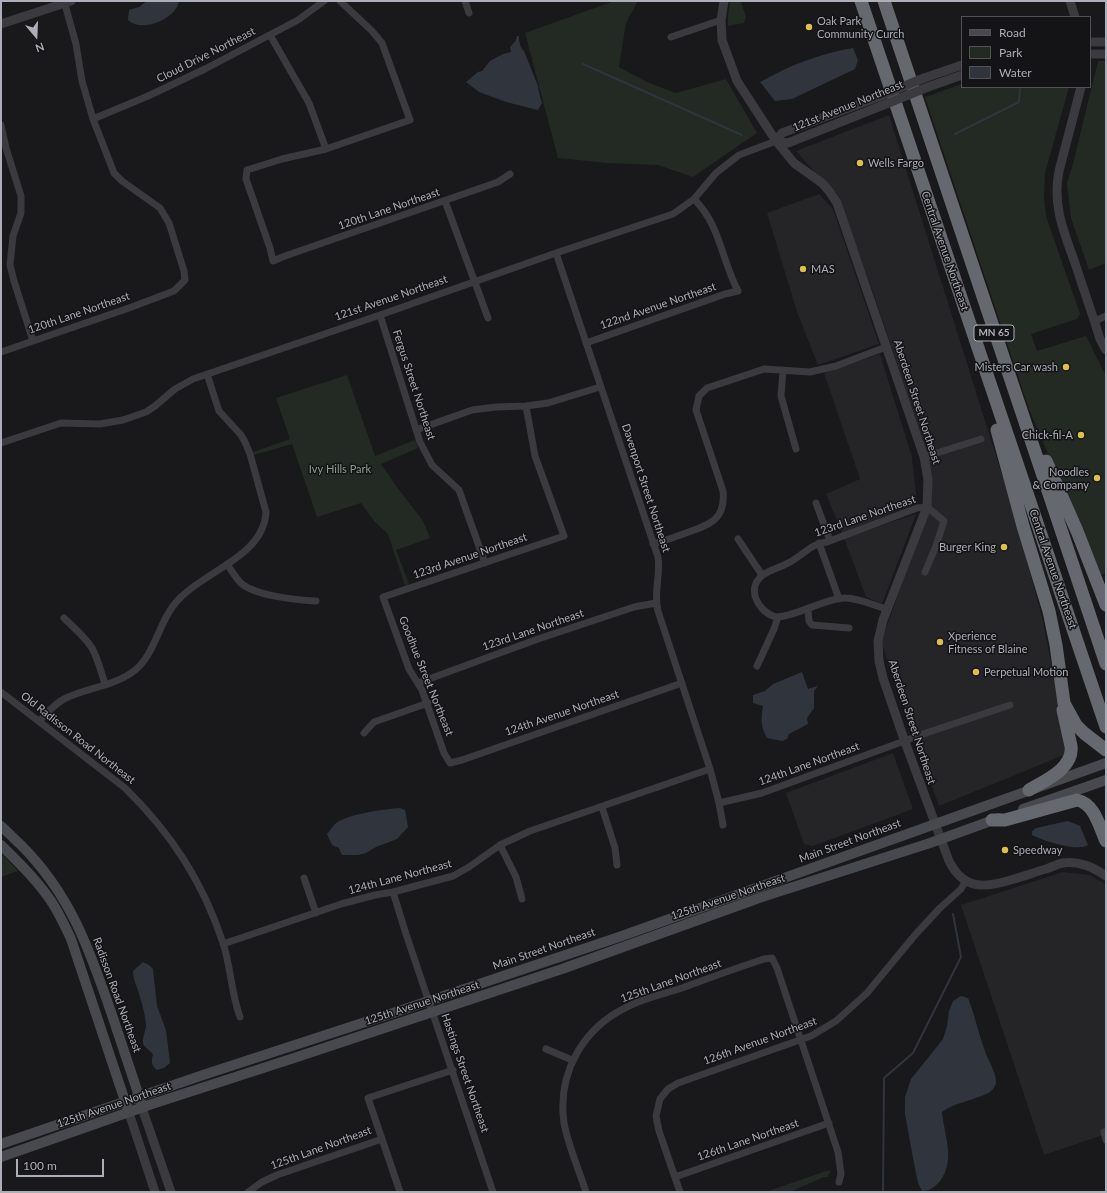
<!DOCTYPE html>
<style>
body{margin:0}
#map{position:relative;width:1107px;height:1193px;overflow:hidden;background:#19181a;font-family:Lato,sans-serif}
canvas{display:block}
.frame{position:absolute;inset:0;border:2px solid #acaeb8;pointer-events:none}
.legend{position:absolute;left:961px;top:16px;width:130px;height:72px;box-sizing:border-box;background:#141315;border:1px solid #515156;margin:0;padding:5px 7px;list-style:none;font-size:12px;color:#acaeb8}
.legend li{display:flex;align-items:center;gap:8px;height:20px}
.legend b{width:20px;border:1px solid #515156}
.north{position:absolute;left:16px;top:16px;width:40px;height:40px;-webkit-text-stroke:3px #141315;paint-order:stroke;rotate:161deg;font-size:11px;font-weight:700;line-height:16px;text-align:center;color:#acaeb8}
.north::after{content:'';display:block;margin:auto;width:14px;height:18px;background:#acaeb8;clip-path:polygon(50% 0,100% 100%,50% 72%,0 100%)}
.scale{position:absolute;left:16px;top:1159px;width:88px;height:18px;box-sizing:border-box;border:2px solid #acaeb8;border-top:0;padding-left:5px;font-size:12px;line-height:14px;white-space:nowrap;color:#acaeb8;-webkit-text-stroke:3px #141315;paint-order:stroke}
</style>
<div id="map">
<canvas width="1107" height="1193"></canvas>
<div class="frame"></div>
<ul class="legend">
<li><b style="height:5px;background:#48494e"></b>Road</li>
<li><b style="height:11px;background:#232a24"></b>Park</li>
<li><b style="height:11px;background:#30353d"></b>Water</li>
</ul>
<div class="north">N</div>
<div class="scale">100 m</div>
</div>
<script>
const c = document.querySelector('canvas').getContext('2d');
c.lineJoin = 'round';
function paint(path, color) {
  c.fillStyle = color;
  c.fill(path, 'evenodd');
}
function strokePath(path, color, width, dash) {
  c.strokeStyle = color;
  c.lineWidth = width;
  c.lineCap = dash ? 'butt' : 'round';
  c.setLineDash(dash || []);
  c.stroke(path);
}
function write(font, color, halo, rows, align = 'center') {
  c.font = font + ' Lato,sans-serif';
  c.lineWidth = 3;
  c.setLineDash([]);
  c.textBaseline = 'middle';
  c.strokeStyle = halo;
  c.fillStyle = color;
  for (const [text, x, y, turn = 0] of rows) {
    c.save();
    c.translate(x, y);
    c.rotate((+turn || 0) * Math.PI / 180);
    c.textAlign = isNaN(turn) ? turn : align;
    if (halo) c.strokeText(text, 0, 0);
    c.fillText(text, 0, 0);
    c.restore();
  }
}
const built = new Path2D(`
 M 889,115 L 1014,513 L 1042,617 L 1069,753 L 939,806 L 881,642 L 930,506 L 927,452 L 872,289 L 838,198 L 796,151 Z
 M 819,194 L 833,209 L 879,344 L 818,365 L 797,312 L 767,213 Z
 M 880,354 L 912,457 L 917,503 L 842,533 L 826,494 L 860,479 L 824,373 Z
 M 916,514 L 882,604 L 866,597 L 844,538 Z
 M 893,753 L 913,809 L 813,846 L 804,844 L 786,793 Z
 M 1063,872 L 1090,875 L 1105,884 L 1106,887 L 1106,1134 L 1044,1155 L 961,905 Z`);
const green = new Path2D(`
 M 614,1 L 638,1 L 626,23 L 619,67 L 647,82 L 676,93 L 726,79 L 757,133 L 693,177 L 658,165 L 607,163 L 558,158 L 525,33 Z
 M 730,1 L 741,2 L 746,17 L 744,23 L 728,26 L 728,16 Z
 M 1098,61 L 1106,61 L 1106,263 L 1089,270 L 1071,218 L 1067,183 L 1073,164 Z
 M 962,84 L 962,87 L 1069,87 L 1045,173 L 1044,197 L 1046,216 L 1080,314 L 1077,319 L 1031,334 L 1037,351 L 1086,336 L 1106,376 L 1106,573 L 1101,575 L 1074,516 L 1029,409 L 925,97 Z
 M 347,375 L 375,456 L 415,440 L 418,448 L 381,464 L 397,487 L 423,521 L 430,538 L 396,550 L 409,584 L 405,586 L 388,534 L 374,521 L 361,503 L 317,517 L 292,444 L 254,455 L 253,452 L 290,439 L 276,398 Z
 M 1,853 L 18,871 L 1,877 Z
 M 826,1171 L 831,1171 L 827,1177 L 824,1177 L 790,1192 L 766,1192 Z`);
const water = new Path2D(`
 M 147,1 L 179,1 C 177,18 142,34 128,20 L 129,10 L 139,7 Z
 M 517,36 L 519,36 C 519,41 520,48 524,51 L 538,86 L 539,93 L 542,103 L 538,110 L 506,102 L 479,92 L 466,82 L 478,72 L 482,71 L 490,61 L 503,54 L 511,52 L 510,47 L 516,40 Z
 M 853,48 L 858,60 L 855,69 L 792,99 L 775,101 L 760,82 C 791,65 818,54 853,48 Z
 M 802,672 L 808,689 L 818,686 L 814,691 L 814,708 L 807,718 L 808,724 L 789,734 L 787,739 L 782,741 L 767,738 C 760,725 761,720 763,706 L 753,703 L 753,695 L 765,691 L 773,684 Z
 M 400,808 L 405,810 L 408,827 L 397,839 L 376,847 L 366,853 L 358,855 L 342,855 L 339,848 L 332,845 L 327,834 C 330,831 332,827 335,824 C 346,814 385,809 400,808 Z
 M 1068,821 L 1080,826 L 1088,845 C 1078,852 1043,841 1032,835 L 1032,831 L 1036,828 Z
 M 143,962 L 149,965 L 153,969 L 157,1006 L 166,1030 L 170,1063 L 164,1068 L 157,1070 C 151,1065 151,1062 153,1055 C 151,1050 144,1048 143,1043 C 142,1038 146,1031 146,1025 C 145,1016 143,1006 140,997 C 138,988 133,981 133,971 Z
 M 961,996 L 968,998 C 975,1015 978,1033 985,1051 C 988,1061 996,1071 996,1082 C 996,1086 993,1089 990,1092 C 976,1100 953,1103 942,1112 C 944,1135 956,1160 940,1181 C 935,1187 930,1191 922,1191 L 918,1183 L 913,1158 L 905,1114 L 905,1097 L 911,1079 L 943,1039 L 947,1026 L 949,1011 L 953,1001 Z`);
const stream = new Path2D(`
 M 583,64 L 742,135
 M 955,134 L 1019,102 L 1020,87
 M 883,1192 L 884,1078 L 913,1053 L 961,957 L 953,914`);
const minor = new Path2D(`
 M 465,1 L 469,13
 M 270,35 L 309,103 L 326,149
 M 671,37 L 721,20
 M 93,119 L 148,96 L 205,69 L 298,20 L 324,1
 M 1,125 L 6,148 L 21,196 L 21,213 L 13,236 L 10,265 L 14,281 L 33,341
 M 247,170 L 246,179 L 270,248 L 273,261 L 285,256 L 498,182 L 510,174
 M 247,170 L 282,159 L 326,149 L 410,120 L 382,43 L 372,31 L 340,1
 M 445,201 L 488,318
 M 556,253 L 658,557 C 661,575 653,593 658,611 L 710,769 L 719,803 L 723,825
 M 380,315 L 420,442 L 432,465 L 459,490 L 485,563
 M 1095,321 L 1106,316
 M 586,343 L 725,294 L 738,291 C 721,259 721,226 694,199
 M 1,352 L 129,308 L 174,291 L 185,280 L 184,271 L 169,223 L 160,208 L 122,181 L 114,173 L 93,119 L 82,81 L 76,44 L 64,1
 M 783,370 L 781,396 L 796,449
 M 526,406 L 535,456 L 564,536 L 383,597 L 409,669 L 422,690 L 444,753 L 450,763 L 462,760 L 682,683
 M 416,430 L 472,410 L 496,407 L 526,406 L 548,403 L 600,387
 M 1,443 L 61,423 L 100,424 L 123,420 L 146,412 L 155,406 L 175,389 L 193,379 L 380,315 L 556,253 L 673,214 L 694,199 L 716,173 L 730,162 L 739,155 L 776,141
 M 924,457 L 981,439
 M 816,503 L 830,541
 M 738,539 L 762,575
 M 819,543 L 839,599
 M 653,544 C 664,541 675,537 686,533 C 709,525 726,520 723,491 L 696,410 L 699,396 L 707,388 L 764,369 L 810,372 L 836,366 L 886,347
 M 227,564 C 232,571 236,579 242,584 C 257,596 297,600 316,601
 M 808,609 L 809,621 L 812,625 L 849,628
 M 887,609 C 875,606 859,598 846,598 C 826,597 788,621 773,616 C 757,610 746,587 763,575 C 771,569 782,567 790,562 C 803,555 812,543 827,542 L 917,508 L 927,507 L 944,521 L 936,546 L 925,572
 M 64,618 C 74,628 85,637 92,648 C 98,659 101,672 105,684
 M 757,666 L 774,629 L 778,617
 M 418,683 L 538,639 L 634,607 L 656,603
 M 1,692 L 125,788 C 171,833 203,882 223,943 C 231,967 231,993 240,1017
 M 39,721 C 47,714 54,704 64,699 C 86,688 114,686 134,671 C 156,654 159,619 179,599 C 205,571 264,556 266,512 L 250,454 L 245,442 L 241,435 L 219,411 L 207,374
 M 364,733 L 374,722 L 428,703
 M 719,803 L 762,793 L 929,732 L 1010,705
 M 602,807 L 615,848 L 617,865
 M 500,845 L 516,877 L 522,899
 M 304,878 L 316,913
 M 393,892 L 406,934 L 493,1192
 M 223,944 L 341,904 L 375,895 L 393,892 L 453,876 L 469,867 L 500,845 L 530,831 L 710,769
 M 546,1049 L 572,1060
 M 1104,1132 L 1106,1140
 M 675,1177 L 829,1123
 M 248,1192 L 262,1182 L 277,1175 L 382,1139
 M 400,1192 L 368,1098 L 453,1070
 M 586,1192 C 579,1170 568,1145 564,1123 C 557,1073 583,1028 627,1007 C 644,998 664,994 682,988 C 709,978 737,968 764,959 L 772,958 L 777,968 L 838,1152 L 841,1174 L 839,1182
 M 680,1192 L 659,1131 L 656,1116 L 660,1099 L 668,1089 L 678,1083 L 811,1036 L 836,1021 L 867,993 L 915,935 L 940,908 L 961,889 L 966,881`);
const tertiary = new Path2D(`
 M 724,1 L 721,20 L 722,40 L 737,81 L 776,141 L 794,163 L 822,183 L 829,191 L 837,203 L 924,457 L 928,480 L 927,507 L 883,620 L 878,641 L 879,661 L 883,678 L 905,742 L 949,861 C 964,891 986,888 1014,879 C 1025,876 1035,872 1046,869 C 1052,867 1057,864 1063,863 C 1080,861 1093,867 1106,876
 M 1070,1 L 1075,17
 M 1,24 L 71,1
 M 1090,42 L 1106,42
 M 1090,54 L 1106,54
 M 924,78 L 962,65
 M 928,87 L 962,75
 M 1081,87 L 1059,171 C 1052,205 1064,232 1075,263 C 1083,288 1092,313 1100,339 L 1106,350
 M 776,141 L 782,133 L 878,97
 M 776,141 L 788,143 L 881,106
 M 142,1108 L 171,1192
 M 129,1113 L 155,1192`);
const secondary = new Path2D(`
 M 1023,809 L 1106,780
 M 1,826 C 8,832 14,839 21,845 C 70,894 89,948 111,1012 C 121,1042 131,1072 141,1102
 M 1,845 C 18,862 37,880 51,901 C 59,913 65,926 71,939 L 127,1107
 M 1,1144 L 206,1074 L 390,1014 L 619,937 L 1106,763
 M 1,1157 L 152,1104 L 291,1059 L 562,969 L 762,897 L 930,843 L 999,818`);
const motorway = new Path2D(`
 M 861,1 L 1106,727
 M 884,1 L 1106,664
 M 997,430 L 1023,526 L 1049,611 L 1056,645 L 1064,703 L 1076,725 L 1084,733 L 1106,750
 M 1046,461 L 1077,531 L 1106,605
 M 1029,790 C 1046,780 1074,768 1071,746 L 1063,710
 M 992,820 L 1005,820 L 1077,800 C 1095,804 1099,826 1106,841`);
const tertiaryBridge = new Path2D(`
 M 878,97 L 924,78
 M 881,106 L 928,87`);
const markers = [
 [809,27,4,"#debe4c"],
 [860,163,4,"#debe4c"],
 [803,269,4,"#debe4c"],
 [1066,367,4,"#debe4c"],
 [1081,435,4,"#debe4c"],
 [1097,478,4,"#debe4c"],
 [1004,547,4,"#debe4c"],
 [940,642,4,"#debe4c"],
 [976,672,4,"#debe4c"],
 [1005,850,4,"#debe4c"]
];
const shields = [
 [994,333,40]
];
const shieldNames = [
 ["MN 65",994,333]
];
const poiNames = [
 ["Oak Park",817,21],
 ["Community Curch",817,34],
 ["Wells Fargo",868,163],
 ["MAS",811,269],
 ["Misters Car wash",1058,367,"right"],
 ["Chick-fil-A",1073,435,"right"],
 ["Noodles",1089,472,"right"],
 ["& Company",1089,485,"right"],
 ["Burger King",996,547,"right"],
 ["Xperience",948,636],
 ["Fitness of Blaine",948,649],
 ["Perpetual Motion",984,672],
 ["Speedway",1013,850]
];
const streetNames = [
 ["Cloud Drive Northeast",206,55,-27],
 ["121st Avenue Northeast",848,106,-22],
 ["120th Lane Northeast",389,209,-19],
 ["Central Avenue Northeast",945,251,71],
 ["121st Avenue Northeast",391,298,-19],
 ["122nd Avenue Northeast",658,306,-19],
 ["120th Lane Northeast",79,313,-19],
 ["Fergus Street Northeast",414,385,72],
 ["Aberdeen Street Northeast",917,402,72],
 ["Davenport Street Northeast",646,488,72],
 ["123rd Lane Northeast",865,516,-19],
 ["123rd Avenue Northeast",470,556,-19],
 ["Central Avenue Northeast",1053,569,71],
 ["123rd Lane Northeast",533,630,-19],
 ["Goodhue Street Northeast",426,676,68],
 ["124th Avenue Northeast",562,713,-19],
 ["Aberdeen Street Northeast",912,722,72],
 ["Old Radisson Road Northeast",78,738,38],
 ["124th Lane Northeast",809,764,-20],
 ["Main Street Northeast",850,841,-20],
 ["124th Lane Northeast",400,877,-15],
 ["125th Avenue Northeast",728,897,-19],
 ["Main Street Northeast",544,949,-19],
 ["125th Lane Northeast",671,981,-20],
 ["Radisson Road Northeast",117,995,70],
 ["125th Avenue Northeast",422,1003,-18],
 ["126th Avenue Northeast",760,1041,-20],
 ["Hastings Street Northeast",465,1073,71],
 ["125th Avenue Northeast",114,1105,-19],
 ["126th Lane Northeast",748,1140,-19],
 ["125th Lane Northeast",321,1148,-20]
];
const parkNames = [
 ["Ivy Hills Park",340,469]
];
paint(built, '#252427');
paint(green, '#232a24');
paint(water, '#30353d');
strokePath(stream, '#30353d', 2);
strokePath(minor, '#3a3a3f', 7);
strokePath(tertiary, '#3a3a3f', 9);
strokePath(secondary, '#48494e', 10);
strokePath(motorway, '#66686f', 13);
strokePath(tertiaryBridge, '#3a3a3f', 9);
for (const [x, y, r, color] of markers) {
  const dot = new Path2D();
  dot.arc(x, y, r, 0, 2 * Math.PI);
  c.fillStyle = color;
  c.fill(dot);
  strokePath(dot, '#141315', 1.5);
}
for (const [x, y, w] of shields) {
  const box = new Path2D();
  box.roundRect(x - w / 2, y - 8, w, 16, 3);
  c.fillStyle = '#141315';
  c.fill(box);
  strokePath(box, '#acaeb8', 1);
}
write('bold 10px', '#acaeb8', null, shieldNames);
write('11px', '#acaeb8', '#141315', poiNames, 'left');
write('11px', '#acaeb8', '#141315', streetNames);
write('11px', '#85a18a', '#141315', parkNames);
</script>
